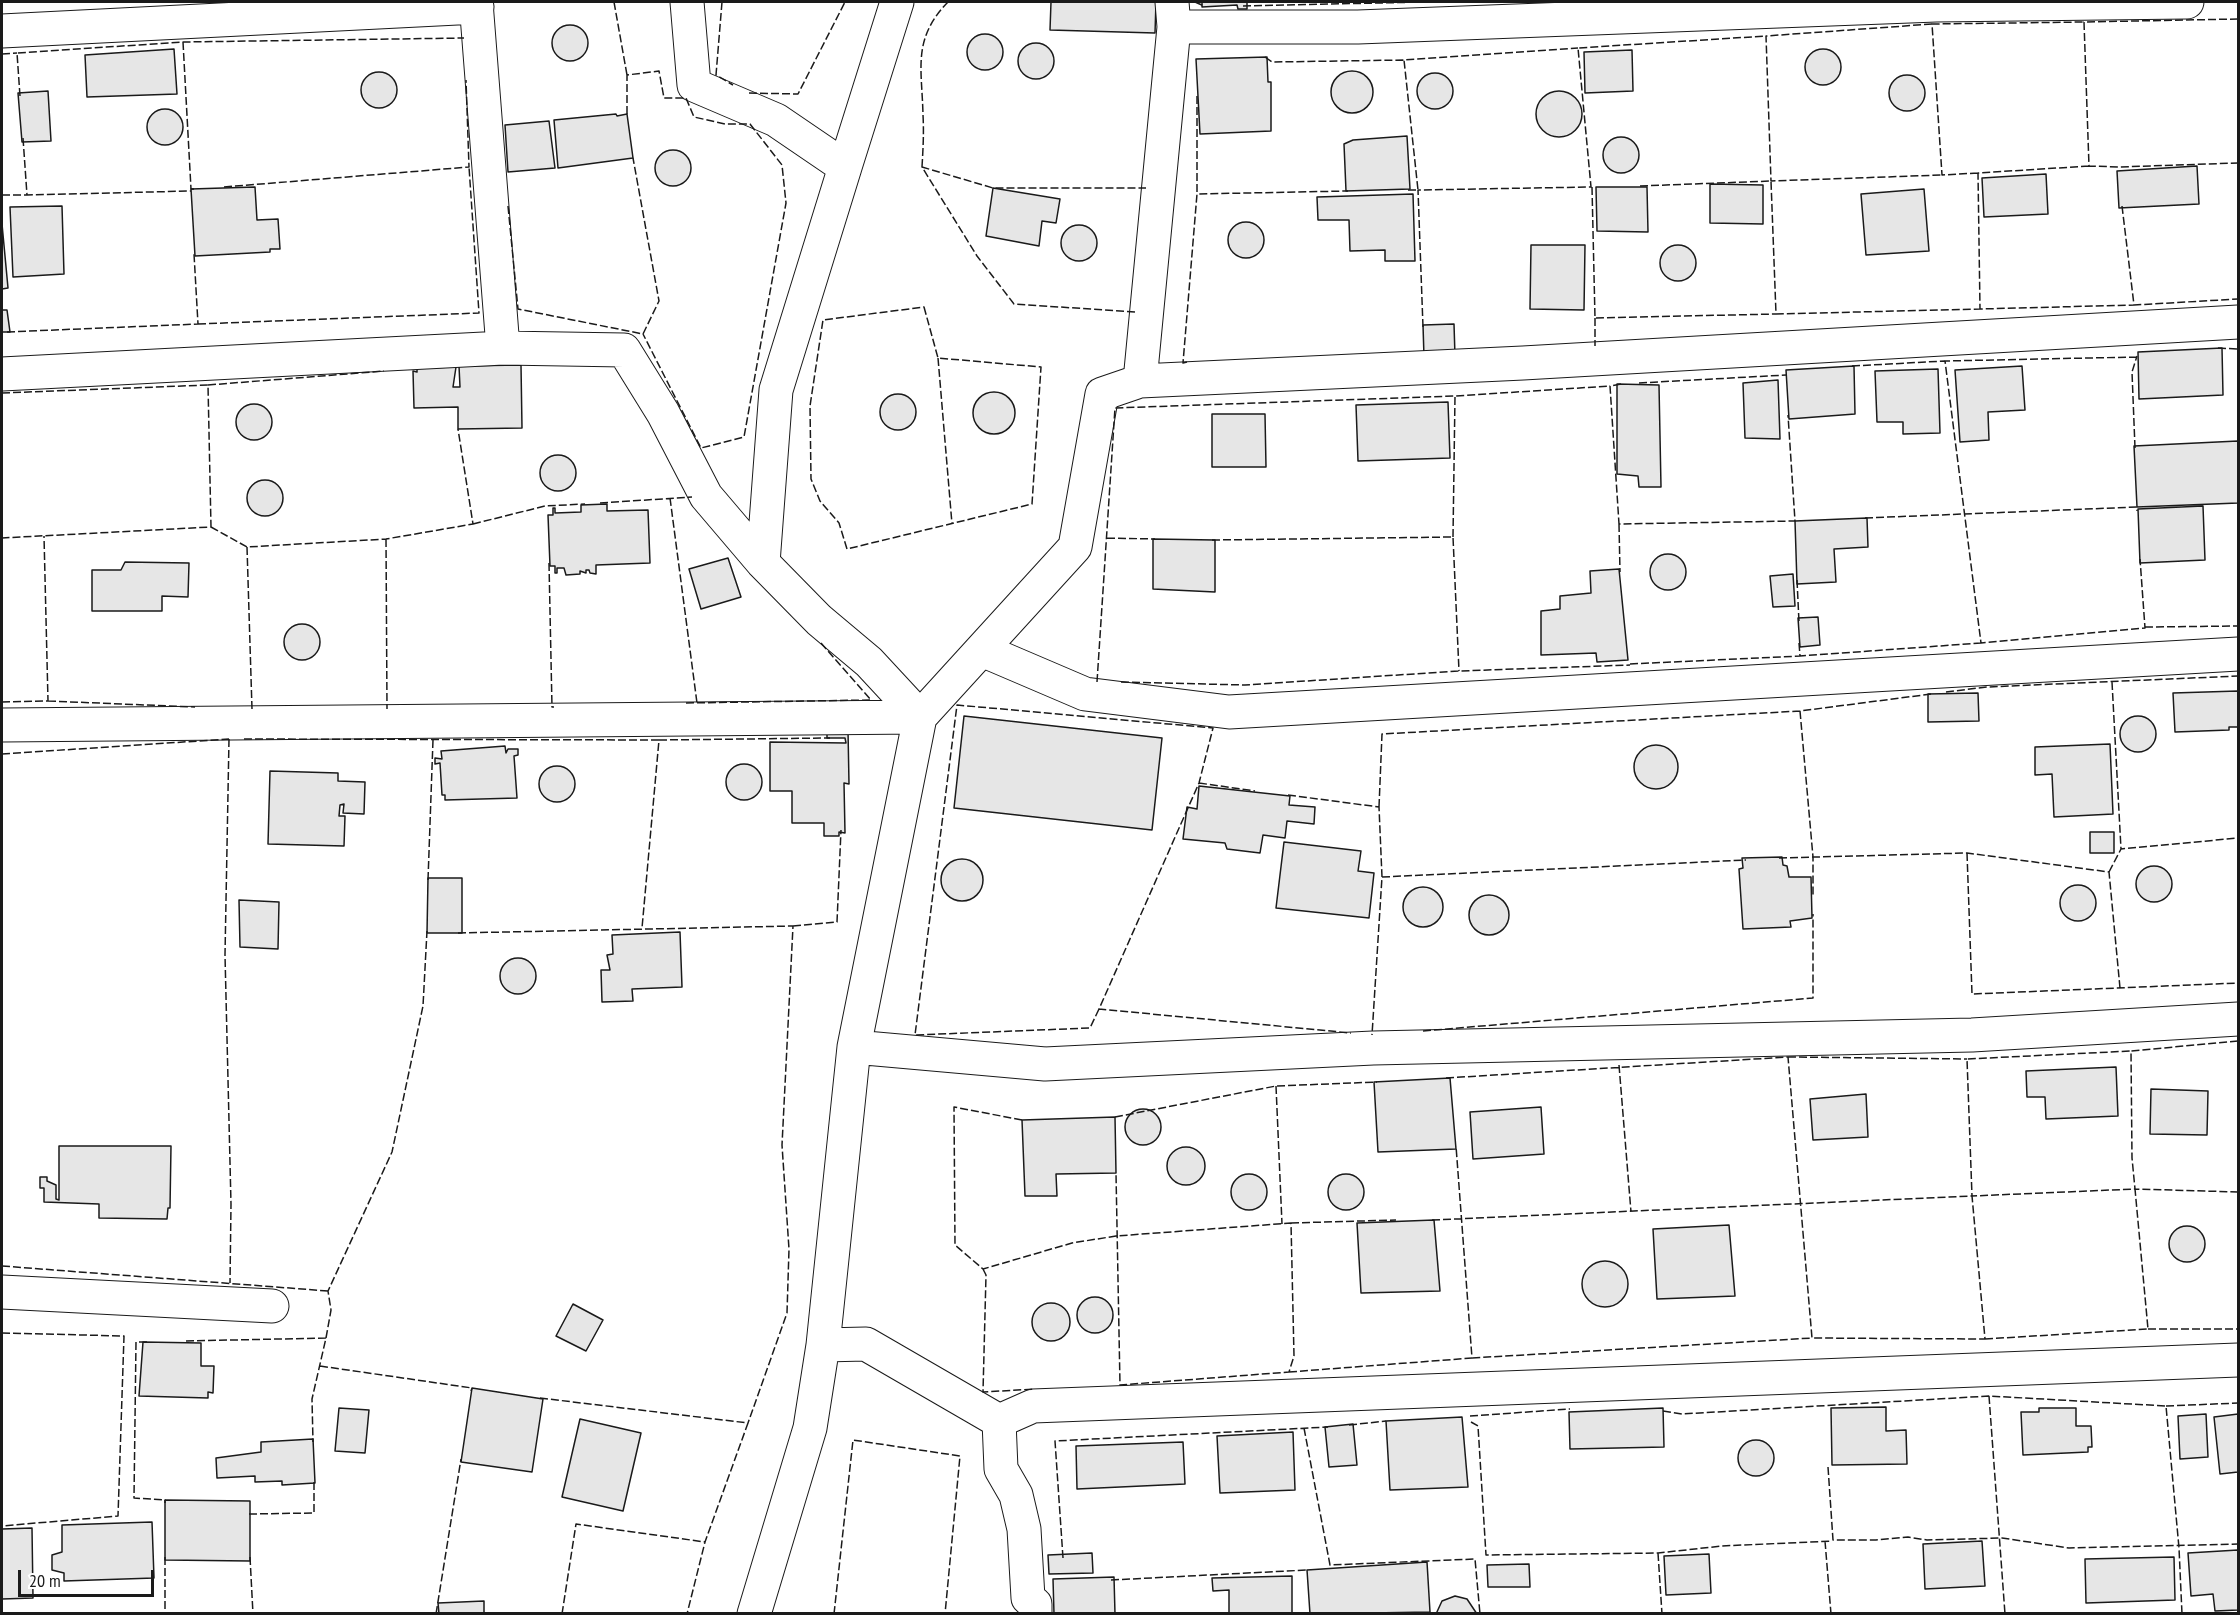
<!DOCTYPE html>
<style>
body{margin:0}
#map{position:relative;width:2240px;height:1615px;overflow:hidden;background:#fff;font-family:"PT Sans Narrow",sans-serif}
canvas{display:block}
.frame{position:absolute;inset:0;border:3px solid #1a1a1a;pointer-events:none}
.scale{position:absolute;left:18px;top:1570px;width:136px;height:27px;box-sizing:border-box;border:3px solid #1a1a1a;border-top:0;padding-left:8px;font-size:18px;line-height:21px;white-space:nowrap;color:#1a1a1a;-webkit-text-stroke:4px #fff;paint-order:stroke}
</style>
<div id="map">
<canvas width="2240" height="1615"></canvas>
<div class="frame"></div>
<div class="scale">20 m</div>
</div>
<script>
const c = document.querySelector('canvas').getContext('2d');
c.lineJoin = 'round';
function paint(path, color) {
  c.fillStyle = color;
  c.fill(path, 'evenodd');
}
function strokePath(path, color, width, dash) {
  c.strokeStyle = color;
  c.lineWidth = width;
  c.lineCap = dash ? 'butt' : 'round';
  c.setLineDash(dash || []);
  c.stroke(path);
}
const building = new Path2D(`
 M 1051,2 L 1156,2 L 1155,33 L 1050,30 Z
 M 1202,2 L 1260,2 L 1247,2 L 1247,9 L 1238,9 L 1237,5 L 1202,7 Z
 M552 43a18 18 0 1 1 36 0a18 18 0 1 1-36 0Z
 M967 52a18 18 0 1 1 36 0a18 18 0 1 1-36 0Z
 M1018 61a18 18 0 1 1 36 0a18 18 0 1 1-36 0Z
 M 174,49 L 177,94 L 87,97 L 85,55 Z
 M1805 67a18 18 0 1 1 36 0a18 18 0 1 1-36 0Z
 M 1632,50 L 1633,91 L 1585,93 L 1584,52 Z
 M 1267,57 L 1268,82 L 1271,82 L 1271,131 L 1200,134 L 1196,59 Z
 M1331 92a21 21 0 1 1 42 0a21 21 0 1 1-42 0Z
 M361 90a18 18 0 1 1 36 0a18 18 0 1 1-36 0Z
 M1417 91a18 18 0 1 1 36 0a18 18 0 1 1-36 0Z
 M1889 93a18 18 0 1 1 36 0a18 18 0 1 1-36 0Z
 M 48,91 L 51,141 L 22,142 L 18,93 Z
 M1536 114a23 23 0 1 1 46 0a23 23 0 1 1-46 0Z
 M147 127a18 18 0 1 1 36 0a18 18 0 1 1-36 0Z
 M 616,114 L 617,116 L 627,114 L 633,158 L 558,168 L 554,120 Z
 M 549,121 L 555,168 L 508,172 L 505,125 Z
 M 1407,136 L 1410,189 L 1346,191 L 1344,144 L 1353,140 Z
 M1603 155a18 18 0 1 1 36 0a18 18 0 1 1-36 0Z
 M655 168a18 18 0 1 1 36 0a18 18 0 1 1-36 0Z
 M 2197,166 L 2199,204 L 2119,208 L 2117,171 Z
 M 2046,174 L 2048,214 L 1984,217 L 1982,178 Z
 M 1710,184 L 1763,185 L 1763,224 L 1710,223 Z
 M 255,187 L 257,220 L 278,219 L 280,249 L 270,249 L 270,252 L 195,256 L 191,189 Z
 M 1596,187 L 1647,187 L 1648,232 L 1597,231 Z
 M 993,188 L 1060,199 L 1056,223 L 1042,221 L 1039,246 L 986,236 Z
 M 1924,189 L 1929,251 L 1866,255 L 1861,194 Z
 M 1413,194 L 1415,261 L 1385,261 L 1385,250 L 1350,251 L 1349,220 L 1318,220 L 1317,197 Z
 M 62,206 L 64,274 L 13,277 L 10,207 Z
 M1228 240a18 18 0 1 1 36 0a18 18 0 1 1-36 0Z
 M 2,224 L 8,288 L 2,289 Z
 M1061 243a18 18 0 1 1 36 0a18 18 0 1 1-36 0Z
 M 1531,245 L 1585,245 L 1584,310 L 1530,309 Z
 M1660 263a18 18 0 1 1 36 0a18 18 0 1 1-36 0Z
 M 2,310 L 7,310 L 10,332 L 2,332 Z
 M 1454,324 L 1455,356 L 1424,357 L 1423,325 Z
 M 2222,348 L 2223,395 L 2139,399 L 2138,352 Z
 M 521,365 L 522,428 L 458,429 L 458,407 L 414,408 L 413,371 L 417,372 L 417,368 L 456,367 L 453,387 L 460,387 L 459,366 Z
 M 1854,366 L 1855,414 L 1789,419 L 1786,370 Z
 M 2022,366 L 2025,410 L 1988,412 L 1989,440 L 1960,442 L 1955,370 Z
 M 1938,369 L 1940,433 L 1903,434 L 1903,422 L 1877,422 L 1875,371 Z
 M 1778,380 L 1780,439 L 1745,438 L 1743,383 Z
 M 1617,384 L 1659,385 L 1661,487 L 1639,487 L 1638,476 L 1617,474 Z
 M973 413a21 21 0 1 1 42 0a21 21 0 1 1-42 0Z
 M880 412a18 18 0 1 1 36 0a18 18 0 1 1-36 0Z
 M 1448,402 L 1450,458 L 1358,461 L 1356,405 Z
 M236 422a18 18 0 1 1 36 0a18 18 0 1 1-36 0Z
 M 1212,414 L 1265,414 L 1266,467 L 1212,467 Z
 M 2238,441 L 2238,503 L 2137,507 L 2134,446 Z
 M540 473a18 18 0 1 1 36 0a18 18 0 1 1-36 0Z
 M247 498a18 18 0 1 1 36 0a18 18 0 1 1-36 0Z
 M 607,504 L 607,511 L 648,510 L 650,563 L 596,565 L 596,574 L 590,573 L 589,570 L 586,570 L 586,573 L 580,571 L 580,574 L 566,575 L 564,568 L 557,568 L 557,573 L 555,573 L 555,566 L 550,566 L 548,515 L 553,515 L 553,508 L 555,508 L 555,513 L 581,512 L 581,505 Z
 M 2203,506 L 2205,560 L 2140,563 L 2138,509 Z
 M 1867,518 L 1868,547 L 1834,549 L 1836,582 L 1797,584 L 1795,521 Z
 M 1153,539 L 1215,540 L 1215,592 L 1153,589 Z
 M1650 572a18 18 0 1 1 36 0a18 18 0 1 1-36 0Z
 M 728,558 L 741,597 L 701,609 L 689,569 Z
 M 125,562 L 189,563 L 188,597 L 162,596 L 162,611 L 92,611 L 92,570 L 121,570 Z
 M 1619,569 L 1628,660 L 1597,662 L 1596,653 L 1541,655 L 1541,611 L 1560,609 L 1560,596 L 1591,593 L 1590,571 Z
 M 1793,574 L 1795,606 L 1773,607 L 1770,576 Z
 M 1818,617 L 1820,645 L 1800,647 L 1798,618 Z
 M284 642a18 18 0 1 1 36 0a18 18 0 1 1-36 0Z
 M 2238,691 L 2238,727 L 2229,727 L 2229,730 L 2175,732 L 2173,693 Z
 M 1978,693 L 1979,721 L 1928,722 L 1928,694 Z
 M 964,716 L 1162,738 L 1152,830 L 954,808 Z
 M2120 734a18 18 0 1 1 36 0a18 18 0 1 1-36 0Z
 M 827,730 L 848,730 L 849,784 L 844,783 L 845,833 L 839,832 L 839,836 L 824,836 L 824,823 L 792,823 L 792,791 L 770,791 L 770,742 L 846,743 L 845,738 L 827,738 Z
 M 2110,744 L 2113,814 L 2054,817 L 2052,774 L 2035,775 L 2035,747 Z
 M1634 767a22 22 0 1 1 44 0a22 22 0 1 1-44 0Z
 M 505,746 L 506,753 L 508,749 L 518,749 L 518,755 L 514,756 L 517,798 L 445,800 L 445,795 L 442,795 L 440,763 L 435,764 L 435,758 L 442,759 L 441,751 Z
 M726 782a18 18 0 1 1 36 0a18 18 0 1 1-36 0Z
 M539 784a18 18 0 1 1 36 0a18 18 0 1 1-36 0Z
 M 270,771 L 338,773 L 338,781 L 365,782 L 364,814 L 343,813 L 344,804 L 340,805 L 339,816 L 345,816 L 344,846 L 268,844 Z
 M 1199,786 L 1290,796 L 1289,805 L 1315,807 L 1314,824 L 1287,821 L 1285,838 L 1263,835 L 1260,853 L 1227,849 L 1225,843 L 1183,839 L 1187,807 L 1197,809 Z
 M 2090,832 L 2114,832 L 2114,853 L 2090,853 Z
 M 1284,842 L 1361,851 L 1358,871 L 1374,873 L 1369,918 L 1276,908 Z
 M 1782,857 L 1783,865 L 1787,866 L 1789,877 L 1811,877 L 1812,918 L 1790,921 L 1791,927 L 1743,929 L 1739,869 L 1743,868 L 1742,858 Z
 M941 880a21 21 0 1 1 42 0a21 21 0 1 1-42 0Z
 M2136 884a18 18 0 1 1 36 0a18 18 0 1 1-36 0Z
 M 428,878 L 462,878 L 462,933 L 427,933 Z
 M2060 903a18 18 0 1 1 36 0a18 18 0 1 1-36 0Z
 M1403 907a20 20 0 1 1 40 0a20 20 0 1 1-40 0Z
 M1469 915a20 20 0 1 1 40 0a20 20 0 1 1-40 0Z
 M 239,900 L 279,902 L 278,949 L 240,947 Z
 M 680,932 L 682,987 L 632,989 L 633,1001 L 602,1002 L 601,970 L 610,970 L 607,955 L 613,954 L 612,935 Z
 M500 976a18 18 0 1 1 36 0a18 18 0 1 1-36 0Z
 M 2116,1067 L 2118,1116 L 2046,1119 L 2045,1097 L 2027,1097 L 2026,1071 Z
 M 1450,1078 L 1456,1149 L 1378,1152 L 1374,1082 Z
 M 2151,1089 L 2208,1091 L 2207,1135 L 2150,1134 Z
 M 1866,1094 L 1868,1137 L 1813,1140 L 1810,1099 Z
 M 1541,1107 L 1544,1154 L 1473,1159 L 1470,1112 Z
 M1125 1127a18 18 0 1 1 36 0a18 18 0 1 1-36 0Z
 M 1115,1117 L 1116,1173 L 1056,1174 L 1057,1196 L 1025,1196 L 1022,1120 Z
 M 59,1146 L 171,1146 L 170,1208 L 168,1208 L 167,1219 L 99,1218 L 99,1204 L 44,1202 L 44,1188 L 40,1188 L 40,1177 L 47,1177 L 47,1181 L 56,1185 L 56,1199 L 59,1200 Z
 M1167 1166a19 19 0 1 1 38 0a19 19 0 1 1-38 0Z
 M1328 1192a18 18 0 1 1 36 0a18 18 0 1 1-36 0Z
 M1231 1192a18 18 0 1 1 36 0a18 18 0 1 1-36 0Z
 M 1434,1220 L 1440,1291 L 1361,1293 L 1357,1223 Z
 M 1729,1225 L 1735,1296 L 1657,1299 L 1653,1229 Z
 M2169 1244a18 18 0 1 1 36 0a18 18 0 1 1-36 0Z
 M1582 1284a23 23 0 1 1 46 0a23 23 0 1 1-46 0Z
 M1077 1315a18 18 0 1 1 36 0a18 18 0 1 1-36 0Z
 M1032 1322a19 19 0 1 1 38 0a19 19 0 1 1-38 0Z
 M 573,1304 L 603,1320 L 586,1351 L 556,1336 Z
 M 143,1342 L 201,1343 L 201,1366 L 214,1366 L 213,1393 L 208,1392 L 208,1398 L 139,1396 Z
 M 472,1388 L 543,1399 L 532,1472 L 461,1462 Z
 M 1886,1407 L 1886,1431 L 1906,1430 L 1907,1464 L 1832,1465 L 1831,1408 Z
 M 339,1408 L 369,1410 L 365,1453 L 335,1451 Z
 M 1663,1408 L 1664,1447 L 1570,1449 L 1569,1412 Z
 M 2039,1408 L 2076,1408 L 2076,1426 L 2091,1426 L 2092,1447 L 2088,1447 L 2088,1452 L 2023,1455 L 2021,1412 L 2039,1412 Z
 M 2206,1414 L 2208,1457 L 2180,1459 L 2178,1416 Z
 M 2238,1414 L 2238,1472 L 2220,1474 L 2214,1417 Z
 M 1462,1417 L 1468,1487 L 1390,1490 L 1386,1421 Z
 M 580,1419 L 641,1433 L 623,1511 L 562,1497 Z
 M 1353,1424 L 1357,1465 L 1329,1467 L 1325,1427 Z
 M 1293,1432 L 1295,1490 L 1220,1493 L 1217,1436 Z
 M 313,1439 L 315,1483 L 282,1485 L 282,1481 L 255,1482 L 255,1476 L 217,1478 L 216,1458 L 261,1452 L 261,1442 Z
 M1738 1458a18 18 0 1 1 36 0a18 18 0 1 1-36 0Z
 M 1183,1442 L 1185,1484 L 1077,1489 L 1076,1446 Z
 M 165,1500 L 250,1501 L 250,1561 L 165,1560 Z
 M 152,1522 L 154,1578 L 64,1581 L 64,1573 L 52,1570 L 52,1555 L 62,1552 L 62,1525 Z
 M 32,1528 L 33,1598 L 2,1599 L 2,1529 Z
 M 1982,1541 L 1985,1586 L 1925,1589 L 1923,1544 Z
 M 2238,1550 L 2238,1610 L 2215,1611 L 2213,1594 L 2191,1596 L 2188,1553 Z
 M 1092,1553 L 1093,1573 L 1049,1574 L 1048,1555 Z
 M 1709,1554 L 1711,1593 L 1666,1595 L 1664,1556 Z
 M 2174,1557 L 2175,1600 L 2086,1603 L 2085,1559 Z
 M 1427,1562 L 1430,1612 L 1310,1614 L 1307,1570 Z
 M 1529,1564 L 1530,1587 L 1488,1587 L 1487,1565 Z
 M 1292,1576 L 1292,1614 L 1229,1614 L 1229,1590 L 1213,1591 L 1212,1578 Z
 M 1114,1577 L 1115,1614 L 1054,1614 L 1053,1579 Z
 M 1455,1596 L 1467,1599 L 1477,1614 L 1436,1614 L 1442,1601 Z
 M 484,1601 L 484,1614 L 439,1614 L 438,1603 Z`);
const minor = new Path2D(`
 M 476,2 L 503,348 L 624,350 L 663,413 L 706,496 L 763,563 L 819,620 L 869,662 L 920,717 L 854,1047 L 823,1345 L 810,1428 L 754,1614
 M 687,2 L 694,85 L 776,120 L 845,167 L 776,390 L 763,563
 M 1174,27 L 1358,27 L 1936,5 L 2187,2
 M 2,31 L 477,7
 M 845,167 L 897,2
 M 2,374 L 503,348
 M 1140,381 L 1523,363 L 2238,322
 M 982,650 L 1085,694 L 1229,712 L 2238,654
 M 2,725 L 920,717 L 1075,547 L 1102,394 L 1140,381 L 1174,27 L 1172,2
 M 854,1047 L 1045,1064 L 1373,1048 L 1972,1035 L 2238,1019
 M 2,1292 L 272,1306
 M 823,1345 L 866,1344 L 999,1421
 M 999,1421 L 1033,1406 L 2238,1360
 M 999,1421 L 1001,1469 L 1016,1495 L 1024,1529 L 1028,1598 L 1035,1604 L 1035,1614`);
const fence = new Path2D(`
 M 614,2 L 627,75
 M 722,2 L 716,75 L 733,85
 M 1195,2 L 1204,6
 M 1243,6 L 1423,2
 M 2238,19 L 2084,22 L 2089,166 L 2118,167 L 2238,163
 M 1932,24 L 1766,36 L 1771,181 L 1942,175
 M 183,42 L 191,189 L 194,189
 M 2,54 L 17,53
 M 1265,57 L 1272,62 L 1404,60
 M 749,93 L 798,94 L 845,2
 M 20,96 L 17,53 L 183,42 L 464,38
 M 1197,96 L 1197,194
 M 627,114 L 627,75 L 659,71 L 664,98 L 686,98 L 694,117 L 725,124 L 750,124 L 782,165 L 786,203 L 744,437 L 701,448 L 643,334
 M 23,138 L 27,195 L 191,191
 M 2089,166 L 1978,173 L 1980,309 L 2134,305
 M 922,167 C 923,150 924,133 923,115 C 922,68 912,39 948,2
 M 1978,173 L 1942,175 L 1932,24 L 2084,22
 M 1640,186 L 1771,181 L 1776,314 L 1980,309
 M 224,187 L 469,167 L 466,80
 M 1592,187 L 1595,318 L 1776,314
 M 1408,190 L 1418,190 L 1404,60 L 1578,48
 M 2,195 L 27,195
 M 508,206 L 518,309 L 643,334 L 659,301 L 633,158
 M 2122,206 L 2134,305 L 2238,299
 M 924,307 L 938,358 L 1041,367 L 1032,504 L 847,549 L 839,523 L 820,501 L 811,479 L 810,406 L 823,320 Z
 M 1135,312 L 1014,304 L 977,256 L 922,167 L 993,188 L 1146,188
 M 1595,318 L 1595,346
 M 198,324 L 479,313 L 469,167
 M 1423,327 L 1418,190 L 1591,187 L 1578,48 L 1766,36
 M 7,332 L 198,324 L 194,254
 M 2218,348 L 2238,349
 M 2137,357 L 1945,361 L 1981,643 L 2145,628 L 2140,559
 M 938,358 L 952,524
 M 1187,362 L 1183,363 L 1197,194 L 1348,191
 M 1852,366 L 1945,361
 M 1639,383 L 1786,375
 M 1621,384 L 1610,386 L 1619,524 L 1795,521 L 1788,415
 M 208,385 L 384,371
 M 2,393 L 208,385 L 211,527 L 2,538
 M 2135,448 L 2132,372 L 2137,356
 M 670,498 L 697,703
 M 600,503 L 692,497
 M 1865,518 L 2137,507 L 2137,511
 M 473,524 L 545,506 L 585,504
 M 1619,524 L 1620,572
 M 211,527 L 247,547 L 386,539 L 473,524 L 458,429
 M 1453,537 L 1455,396
 M 1107,538 L 1155,539
 M 386,539 L 387,709
 M 1212,540 L 1453,537 L 1459,671
 M 247,547 L 252,709
 M 549,563 L 552,707 L 554,707
 M 1797,580 L 1799,622
 M 2145,627 L 2238,626
 M 1799,643 L 1800,656 L 1981,643
 M 1630,664 L 1800,656
 M 1097,682 L 1115,408 L 1455,396 L 1610,386
 M 1121,682 L 1245,685 L 1459,671 L 1630,665
 M 2112,682 L 2121,849
 M 1946,692 L 1987,687 L 2238,676
 M 48,701 L 195,707
 M 2,702 L 48,701 L 44,536
 M 686,703 L 871,700 L 821,643
 M 1800,711 L 1813,857 L 1813,896
 M 229,739 L 225,955 L 231,1204 L 230,1283
 M 244,739 L 659,740 L 642,928
 M 659,740 L 830,738
 M 2,754 L 229,739
 M 1199,783 L 1255,791
 M 1288,795 L 1379,807 L 1382,877 L 1372,1035
 M 1379,807 L 1382,734 L 1800,711 L 1931,694
 M 1967,853 L 1972,994 L 2238,983
 M 1779,858 L 1967,853 L 2109,872 L 2120,988
 M 2109,872 L 2121,849 L 2238,838
 M 1382,877 L 1746,860
 M 428,880 L 433,740
 M 793,926 L 837,922 L 841,830
 M 458,933 L 793,926 L 782,1145 L 789,1249 L 787,1313 L 748,1423
 M 1099,1009 L 1090,1028 L 915,1035 L 957,705 L 1213,728 L 1199,783 L 1099,1009 L 1351,1033
 M 1423,1031 L 1813,998 L 1813,914
 M 2238,1041 L 2131,1051 L 2132,1158 L 2135,1189 L 2238,1192
 M 1788,1057 L 1967,1059
 M 1619,1065 L 1631,1212
 M 1446,1078 L 1788,1057 L 1812,1338 L 1472,1358
 M 1276,1086 L 1282,1224
 M 1115,1117 L 1276,1086 L 1377,1082
 M 1022,1120 L 954,1107 L 955,1245 L 983,1269 L 1072,1243 L 1116,1236 L 1291,1223 L 1294,1356 L 1289,1372 L 1120,1385 L 1116,1173
 M 1432,1220 L 1972,1196 L 1985,1339 L 1812,1338
 M 1291,1223 L 1396,1220
 M 2,1266 L 328,1291
 M 983,1269 L 986,1275 L 983,1392 L 1035,1389
 M 2148,1329 L 2238,1329
 M 2,1333 L 124,1336 L 118,1516 L 2,1526
 M 326,1338 L 331,1310 L 328,1291 L 392,1152 L 423,1006 L 427,931
 M 1985,1339 L 2148,1329 L 2135,1189 L 1972,1196 L 1967,1059 L 2131,1051
 M 186,1341 L 326,1338 L 312,1399 L 313,1442
 M 147,1342 L 136,1342 L 134,1498 L 165,1500 L 165,1503
 M 320,1366 L 472,1388 L 471,1391
 M 1289,1372 L 1472,1358 L 1456,1146
 M 1989,1396 L 2005,1614
 M 540,1398 L 748,1423 L 705,1542 L 687,1614
 M 2166,1406 L 2238,1403
 M 1663,1411 L 1682,1414 L 1989,1396 L 2166,1406 L 2179,1548 L 2182,1614
 M 1470,1416 L 1570,1409
 M 1471,1422 L 1478,1426 L 1486,1555 L 1658,1553 L 1722,1546 L 1832,1541
 M 1349,1425 L 1386,1421
 M 1304,1428 L 1330,1565 L 1475,1559 L 1480,1614
 M 1828,1467 L 1833,1540 L 1876,1540 L 1908,1537 L 1927,1540 L 2002,1538 L 2069,1548 L 2238,1544
 M 249,1514 L 314,1513 L 314,1481
 M 1825,1541 L 1831,1614
 M 1658,1553 L 1662,1614
 M 165,1557 L 165,1614
 M 250,1557 L 253,1614
 M 1063,1558 L 1055,1441 L 1328,1427
 M 1111,1580 L 1307,1570
 M 436,1614 L 461,1459
 M 562,1614 L 576,1524 L 705,1542
 M 834,1614 L 853,1440 L 960,1456 L 945,1614`);
paint(building, '#e6e6e6');
strokePath(building, '#1a1a1a', 1.5);
strokePath(minor, '#1a1a1a', 35);
strokePath(minor, '#fff', 33);
strokePath(fence, '#1a1a1a', 1.5, [8, 3]);
</script>
